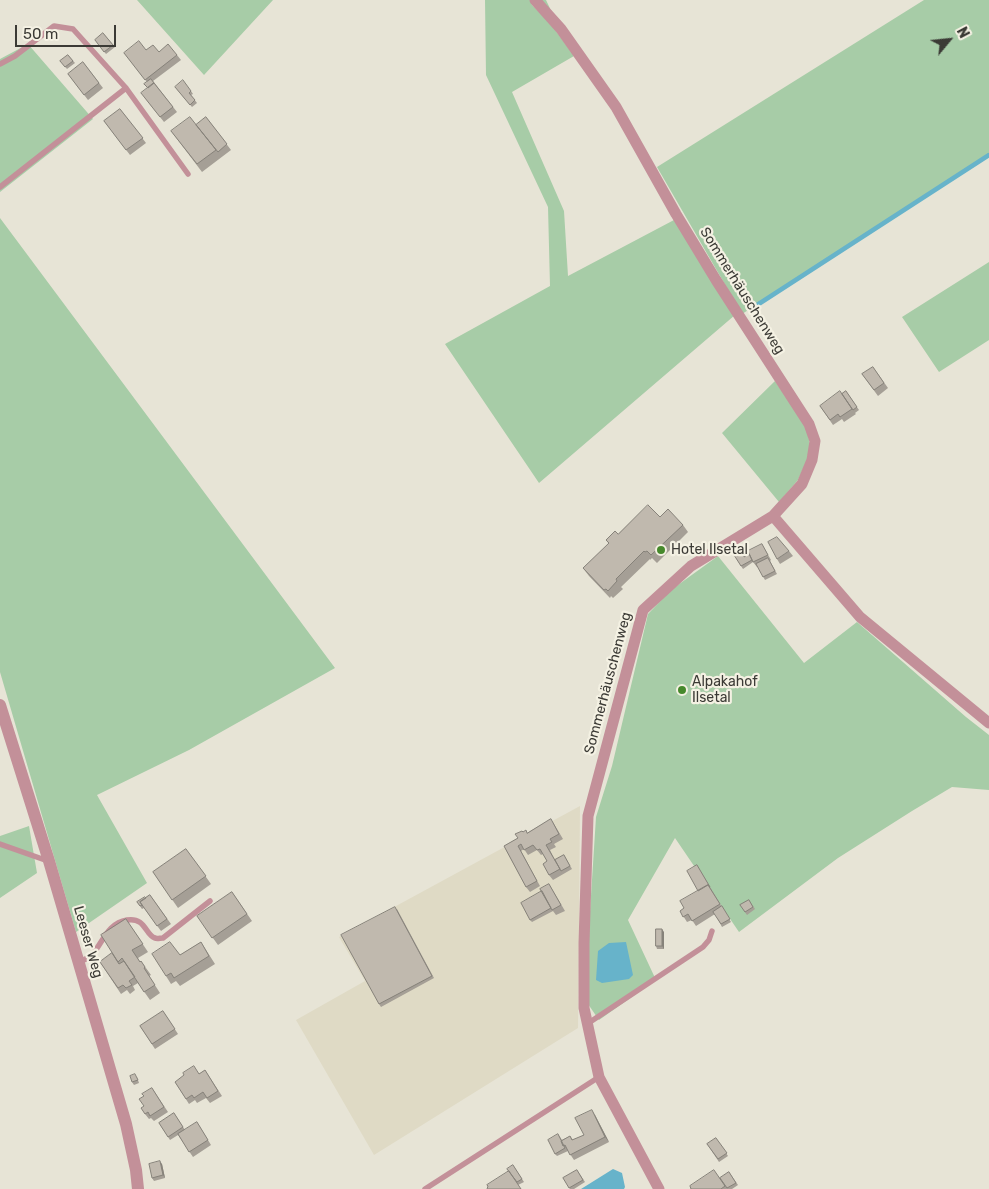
<!DOCTYPE html>
<meta charset="utf-8">
<style>
body{margin:0}
#map{position:relative;width:989px;height:1189px;overflow:hidden;background:#e7e4d6;font-family:Rubik,sans-serif}
canvas{display:block}
.north{position:absolute;left:924px;top:15px;width:50px;height:50px;-webkit-text-stroke:4px #f4f1e3;paint-order:stroke;rotate:62deg;font-size:14px;font-weight:700;line-height:20px;text-align:center;color:#3b3a35}
.north::after{content:'';display:block;margin:auto;width:18px;height:22px;background:#3b3a35;clip-path:polygon(50% 0,100% 100%,50% 72%,0 100%)}
.scale{position:absolute;left:15px;top:25px;width:101px;height:22px;box-sizing:border-box;border:2px solid #3b3a35;border-top:0;padding-left:6px;font-size:15px;line-height:18px;white-space:nowrap;color:#3b3a35;-webkit-text-stroke:4px #f4f1e3;paint-order:stroke}
</style>
<div id="map">
<canvas width="989" height="1189"></canvas>
<div class="north">N</div>
<div class="scale">50 m</div>
</div>
<script>
const c = document.querySelector('canvas').getContext('2d');
c.lineJoin = 'round';
function paint(path, color) {
  c.fillStyle = color;
  c.fill(path, 'evenodd');
}
function strokePath(path, color, width, dash) {
  c.strokeStyle = color;
  c.lineWidth = width;
  c.lineCap = dash ? 'butt' : 'round';
  c.setLineDash(dash || []);
  c.stroke(path);
}
function write(font, color, halo, rows, align = 'center') {
  c.font = font + ' Rubik,sans-serif';
  c.lineWidth = 4.5;
  c.setLineDash([]);
  c.textBaseline = 'middle';
  c.strokeStyle = halo;
  c.fillStyle = color;
  for (const [text, x, y, turn = 0] of rows) {
    c.save();
    c.translate(x, y);
    c.rotate((+turn || 0) * Math.PI / 180);
    c.textAlign = isNaN(turn) ? turn : align;
    if (halo) c.strokeText(text, 0, 0);
    c.fillText(text, 0, 0);
    c.restore();
  }
}
const built = new Path2D(`
 M 580,806 L 578,1028 L 374,1155 L 296,1020 L 365,981 L 339,937 Z`);
const green = new Path2D(`
 M 137,0 L 273,0 L 204,75 Z
 M 485,0 L 546,0 L 556,21 L 531,4 L 551,24 L 574,56 L 512,92 L 564,211 L 568,276 L 674,220 L 735,315 L 539,483 L 445,344 L 550,286 L 548,207 L 486,75 Z
 M 924,0 L 989,0 L 989,157 L 742,314 L 657,167 Z
 M 28,44 L 93,119 L 0,192 L 0,59 Z
 M 0,218 L 335,668 L 189,750 L 97,795 L 147,883 L 76,932 L 0,672 Z
 M 989,262 L 989,340 L 939,372 L 902,317 Z
 M 775,381 L 806,426 L 810,444 L 807,460 L 798,480 L 779,502 L 722,433 Z
 M 718,556 L 804,663 L 857,622 L 966,717 L 989,735 L 989,790 L 952,787 L 912,811 L 838,858 L 739,932 L 675,838 L 628,920 L 656,980 L 599,1020 L 588,1004 L 589,927 L 596,817 L 612,766 L 648,614 L 671,590 Z
 M 29,826 L 37,873 L 0,898 L 0,836 Z`);
const water = new Path2D(`
 M 626,942 L 633,975 L 629,979 L 602,983 L 596,980 L 598,951 L 609,943 Z
 M 613,1169 L 622,1173 L 625,1187 L 624,1189 L 581,1189 Z`);
const stream = new Path2D(`
 M 754,307 L 989,155`);
const service = new Path2D(`
 M 0,64 L 15,56 L 54,26 L 73,29 L 126,88 L 188,174
 M 0,187 L 126,88
 M 0,844 L 48,861
 M 78,962 C 83,960 88,959 92,955 C 103,942 108,923 127,920 C 146,917 145,935 155,938 C 157,939 160,938 163,938 L 210,901
 M 587,1024 L 703,947 L 709,940 L 712,931
 M 425,1189 L 599,1077`);
const minor = new Path2D(`
 M 535,0 L 561,29 L 616,107 L 676,214 L 716,280 L 809,424 L 815,441 L 812,460 L 802,484 L 773,516 L 691,566 L 643,610 L 588,816 L 584,943 L 584,1008 L 599,1077 L 659,1189
 M 773,516 L 860,617 L 989,723`);
const tertiary = new Path2D(`
 M 0,705 L 49,861 L 126,1124 L 136,1170 L 138,1189`);
const wall = new Path2D(`
 M 103,33 L 115,47 L 106,54 L 95,40 Z
 M 146,50 L 177,55 L 181,60 L 153,81 L 177,112 L 164,122 L 145,98 L 147,88 L 147,82 L 124,53 Z
 M 68,55 L 75,63 L 67,69 L 60,61 Z
 M 83,62 L 103,88 L 88,100 L 68,74 Z
 M 175,87 L 191,91 L 193,94 L 191,95 L 197,103 L 192,107 Z
 M 120,109 L 146,143 L 130,155 L 104,121 Z
 M 206,117 L 231,150 L 202,172 L 171,131 L 196,125 Z
 M 873,367 L 888,388 L 878,396 L 862,374 Z
 M 846,391 L 859,410 L 855,413 L 856,414 L 844,422 L 842,419 L 833,425 L 820,406 Z
 M 660,517 L 683,525 L 688,532 L 657,563 L 652,558 L 650,560 L 650,559 L 621,587 L 623,589 L 613,598 L 611,596 L 610,598 L 589,576 L 583,568 L 609,544 L 606,540 Z
 M 762,544 L 771,560 L 770,561 L 777,574 L 765,580 L 758,567 L 757,567 L 753,562 L 743,569 L 734,555 L 744,557 L 749,554 Z
 M 789,551 L 793,556 L 780,564 L 777,559 Z
 M 551,819 L 563,839 L 554,844 L 556,847 L 550,850 L 555,860 L 564,855 L 572,869 L 553,880 L 549,875 L 547,861 L 543,854 L 541,855 L 537,850 L 528,855 L 524,849 L 521,851 L 540,886 L 530,892 L 526,887 L 504,846 L 518,838 L 523,832 L 527,833 Z
 M 186,849 L 211,884 L 178,908 L 153,872 Z
 M 697,865 L 731,922 L 722,927 L 715,914 L 696,926 L 692,920 L 687,922 L 680,911 L 684,908 L 698,891 Z
 M 549,884 L 565,911 L 556,915 L 553,911 L 532,922 L 530,920 L 542,891 Z
 M 232,892 L 252,921 L 218,945 L 197,916 Z
 M 150,895 L 171,924 L 161,931 L 144,908 L 142,909 L 137,902 Z
 M 749,900 L 755,909 L 747,915 L 740,905 Z
 M 397,909 L 434,978 L 381,1007 L 379,1004 Z
 M 126,919 L 148,952 L 138,958 L 140,962 L 141,961 L 151,975 L 149,976 L 160,993 L 150,1000 L 138,983 L 133,986 L 135,990 L 130,994 L 127,990 L 121,994 L 100,962 L 112,953 Z
 M 664,932 L 664,949 L 657,949 L 656,946 Z
 M 201,942 L 215,964 L 180,986 L 176,981 L 171,984 L 166,976 L 180,955 Z
 M 163,1011 L 178,1034 L 155,1049 L 140,1026 Z
 M 205,1070 L 222,1096 L 210,1103 L 206,1098 L 197,1103 L 195,1100 L 189,1104 L 175,1082 L 199,1074 Z
 M 137,1077 L 139,1083 L 134,1085 L 132,1082 Z
 M 152,1088 L 168,1112 L 154,1121 L 151,1118 L 149,1119 L 145,1114 L 144,1106 L 144,1096 Z
 M 174,1113 L 185,1130 L 197,1122 L 211,1145 L 193,1157 L 178,1135 L 170,1140 L 159,1123 Z
 M 595,1115 L 609,1142 L 574,1160 L 568,1151 L 557,1156 L 555,1154 L 558,1134 L 562,1140 L 570,1136 L 573,1140 L 584,1135 Z
 M 716,1138 L 728,1156 L 719,1162 L 707,1144 Z
 M 162,1164 L 165,1178 L 154,1181 L 152,1178 Z
 M 513,1165 L 524,1182 L 518,1185 L 508,1171 Z
 M 577,1170 L 585,1182 L 574,1189 L 570,1189 L 563,1178 Z
 M 729,1172 L 738,1185 L 732,1189 L 691,1189 L 720,1178 Z`);
const shadedWall = new Path2D(`
 M 662,929 L 664,932 L 664,949 L 662,946 Z
 M 592,1110 L 595,1115 L 609,1142 L 605,1137 Z
 M 160,1161 L 162,1164 L 165,1178 L 163,1175 Z`);
const building = new Path2D(`
 M 103,33 L 113,45 L 104,52 L 95,40 Z
 M 139,41 L 146,50 L 153,45 L 159,52 L 168,44 L 177,55 L 145,80 L 124,53 Z
 M 68,55 L 73,61 L 65,67 L 60,61 Z
 M 83,62 L 99,83 L 84,95 L 68,74 Z
 M 151,79 L 154,83 L 148,88 L 144,84 Z
 M 183,80 L 191,91 L 189,93 L 195,100 L 190,105 L 175,87 Z
 M 154,83 L 173,107 L 160,117 L 141,93 Z
 M 120,109 L 143,138 L 126,150 L 104,121 Z
 M 190,117 L 216,150 L 197,164 L 171,131 Z
 M 206,117 L 227,144 L 218,152 L 196,125 Z
 M 873,367 L 884,383 L 874,390 L 862,374 Z
 M 840,391 L 852,409 L 840,417 L 838,414 L 830,420 L 820,406 Z
 M 846,391 L 857,407 L 853,410 L 842,394 Z
 M 648,505 L 660,517 L 668,509 L 683,525 L 651,555 L 647,551 L 645,552 L 644,551 L 616,579 L 617,581 L 608,591 L 606,589 L 604,590 L 583,568 L 609,543 L 606,540 L 615,531 L 618,534 Z
 M 777,537 L 789,551 L 777,559 L 768,542 Z
 M 762,544 L 768,555 L 753,562 L 748,551 Z
 M 741,551 L 744,557 L 749,554 L 752,560 L 741,566 L 734,555 Z
 M 768,558 L 775,571 L 763,577 L 756,564 Z
 M 551,819 L 559,834 L 550,839 L 552,842 L 546,845 L 560,869 L 549,875 L 543,864 L 547,861 L 540,849 L 537,850 L 533,845 L 524,850 L 521,844 L 518,846 L 537,881 L 526,887 L 504,846 L 518,838 L 515,834 L 522,831 L 523,832 L 526,830 L 527,833 Z
 M 186,849 L 206,876 L 172,900 L 153,872 Z
 M 564,855 L 570,866 L 561,871 L 555,860 Z
 M 697,865 L 710,887 L 708,885 L 698,891 L 687,871 Z
 M 549,884 L 561,905 L 552,910 L 540,889 Z
 M 708,885 L 720,904 L 692,921 L 688,914 L 683,917 L 680,911 L 684,908 L 680,901 Z
 M 542,891 L 551,908 L 530,920 L 521,903 Z
 M 232,892 L 247,914 L 212,938 L 197,916 Z
 M 150,895 L 167,919 L 157,926 L 140,902 Z
 M 145,897 L 146,898 L 140,902 L 142,905 L 140,906 L 137,902 Z
 M 749,900 L 753,907 L 745,912 L 740,905 Z
 M 722,906 L 730,919 L 721,924 L 713,912 Z
 M 395,907 L 432,976 L 379,1004 L 341,935 Z
 M 126,919 L 143,944 L 132,950 L 140,962 L 141,961 L 145,967 L 144,968 L 155,985 L 144,992 L 122,958 L 118,962 L 101,935 Z
 M 656,929 L 662,929 L 662,946 L 656,946 Z
 M 170,942 L 180,955 L 201,942 L 209,956 L 174,978 L 171,973 L 166,976 L 152,954 Z
 M 112,953 L 119,964 L 124,961 L 135,977 L 129,981 L 132,985 L 126,988 L 123,985 L 118,988 L 100,962 Z
 M 163,1011 L 175,1029 L 152,1044 L 140,1026 Z
 M 194,1066 L 199,1074 L 205,1070 L 218,1091 L 207,1098 L 203,1092 L 194,1098 L 192,1095 L 186,1099 L 175,1082 L 184,1075 L 183,1073 Z
 M 135,1074 L 138,1080 L 132,1082 L 130,1076 Z
 M 152,1088 L 164,1107 L 150,1116 L 148,1112 L 145,1114 L 141,1108 L 144,1106 L 139,1099 L 144,1096 L 142,1094 Z
 M 592,1110 L 605,1137 L 570,1155 L 565,1145 L 563,1146 L 561,1141 L 570,1136 L 572,1140 L 584,1135 L 575,1118 Z
 M 174,1113 L 183,1127 L 168,1137 L 159,1123 Z
 M 197,1122 L 208,1140 L 189,1152 L 178,1134 Z
 M 558,1134 L 565,1148 L 555,1154 L 548,1140 Z
 M 716,1138 L 727,1153 L 718,1159 L 707,1144 Z
 M 160,1161 L 163,1175 L 152,1178 L 149,1164 Z
 M 513,1165 L 522,1179 L 517,1182 L 507,1169 Z
 M 577,1170 L 583,1180 L 569,1188 L 563,1178 Z
 M 714,1170 L 725,1186 L 721,1189 L 691,1189 L 690,1186 Z
 M 509,1171 L 521,1189 L 487,1189 L 488,1186 L 487,1185 Z
 M 729,1172 L 736,1183 L 727,1188 L 720,1178 Z`);
const markers = [
 [661,550,5,"#46892c"],
 [682,690,5,"#46892c"]
];
const streetNames = [
 ["Sommerhäuschenweg",742,291,58],
 ["Sommerhäuschenweg",608,683,-75],
 ["Leeser Weg",88,942,74]
];
const poiNames = [
 ["Hotel Ilsetal",671,550],
 ["Alpakahof",692,682],
 ["Ilsetal",692,698]
];
paint(built, '#dfdac5');
paint(green, '#a7cca7');
paint(water, '#67b3ca');
strokePath(stream, '#67b3ca', 4.5);
strokePath(service, '#c39099', 5.5);
strokePath(minor, '#c39099', 11);
strokePath(tertiary, '#c39099', 12);
paint(wall, '#a59f96');
paint(shadedWall, '#86827a');
paint(building, '#c0b9ae');
strokePath(building, '#86827a', 1);
for (const [x, y, r, color] of markers) {
  const dot = new Path2D();
  dot.arc(x, y, r, 0, 2 * Math.PI);
  c.fillStyle = color;
  c.fill(dot);
  strokePath(dot, '#f4f1e3', 2);
}
write('14px', '#3b3a35', '#f4f1e3', streetNames);
write('14px', '#3b3a35', '#f4f1e3', poiNames, 'left');
</script>
